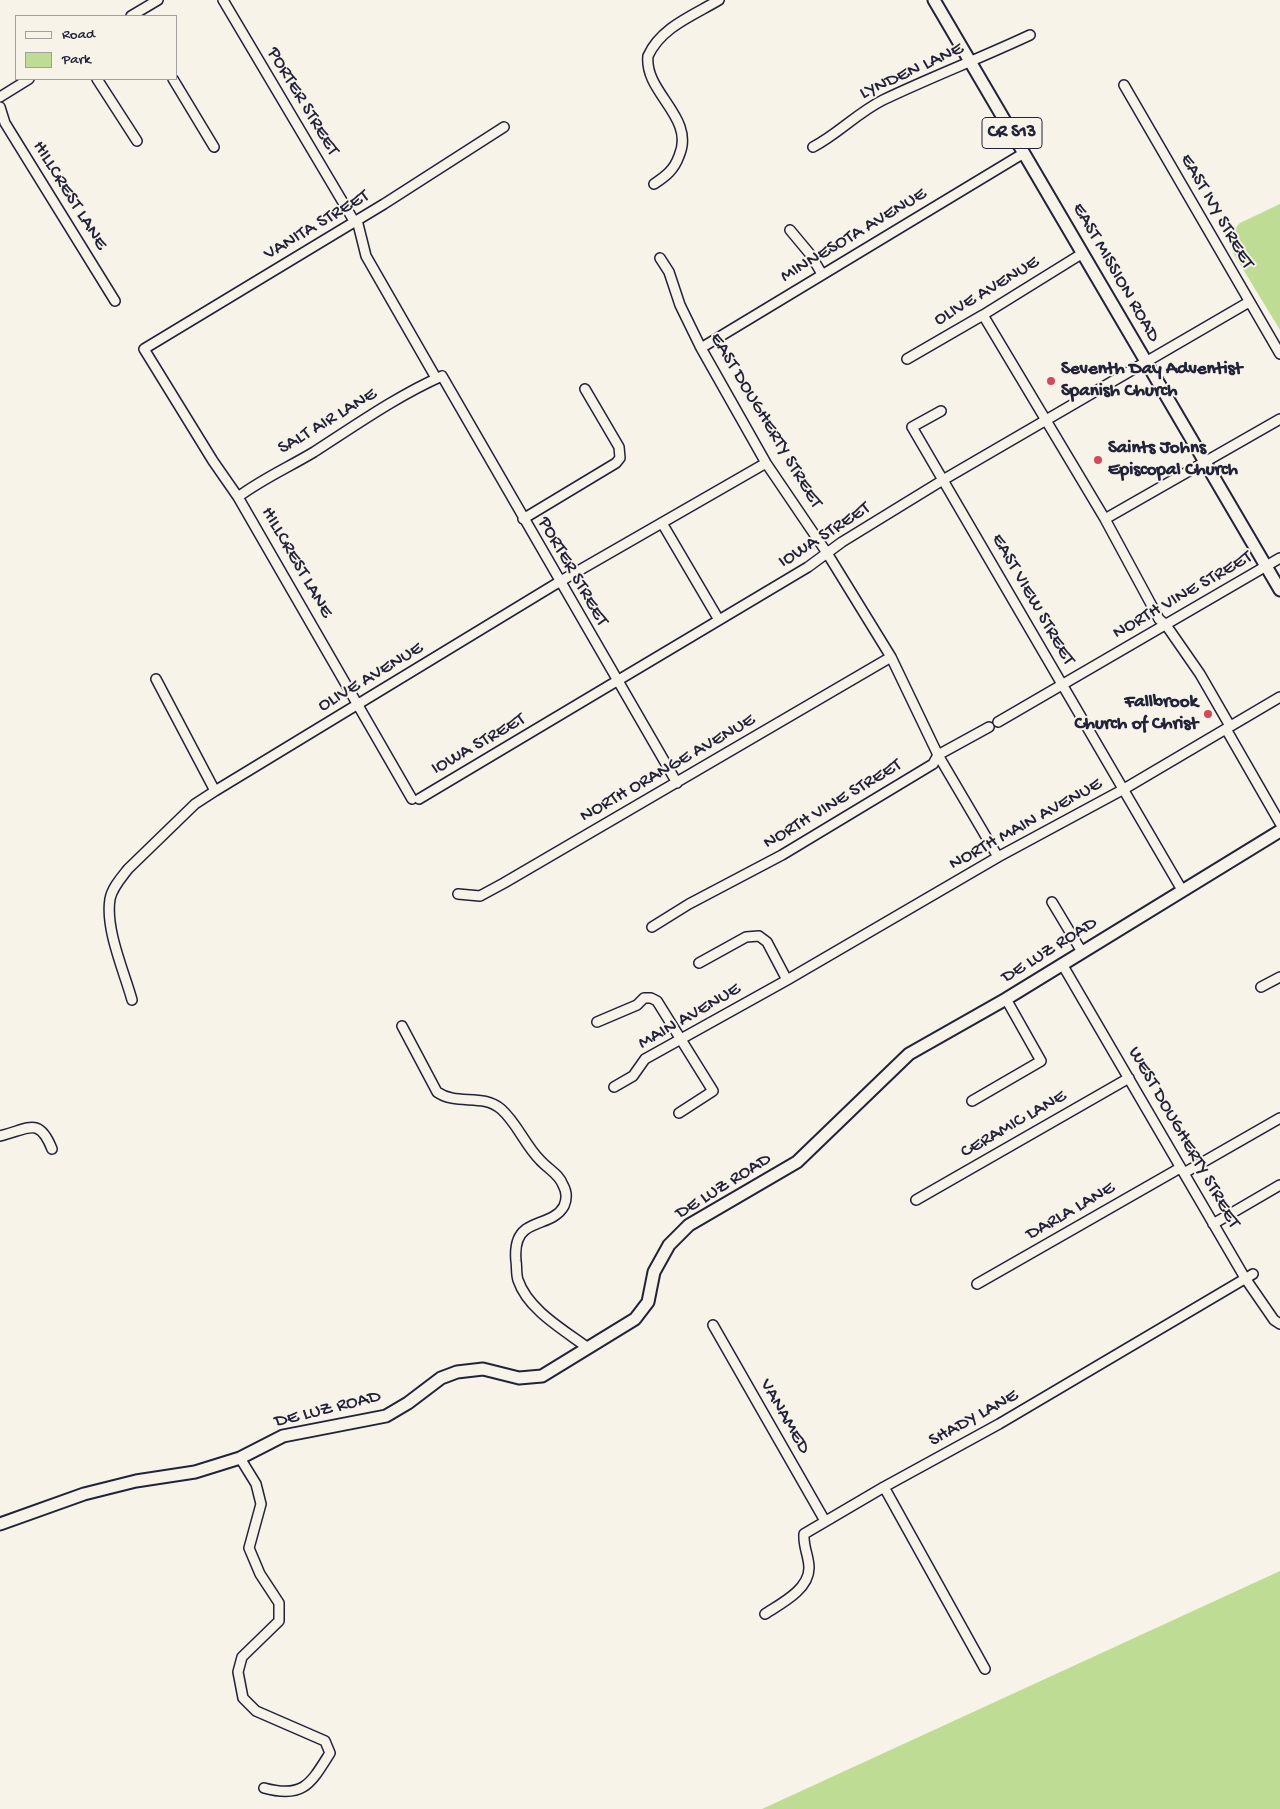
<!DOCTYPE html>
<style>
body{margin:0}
#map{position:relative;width:1280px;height:1809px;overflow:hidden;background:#f7f3e8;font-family:"Gochi Hand",sans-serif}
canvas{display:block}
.legend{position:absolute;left:15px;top:15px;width:162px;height:65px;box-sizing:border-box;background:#f7f3e8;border:1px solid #a29fa3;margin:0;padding:6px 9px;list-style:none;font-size:15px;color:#22223b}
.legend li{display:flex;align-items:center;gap:10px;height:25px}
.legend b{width:25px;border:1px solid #a29fa3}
</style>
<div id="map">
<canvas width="1280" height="1809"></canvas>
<ul class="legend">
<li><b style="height:6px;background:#f7f3e8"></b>Road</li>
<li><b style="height:14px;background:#bedc94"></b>Park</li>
</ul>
</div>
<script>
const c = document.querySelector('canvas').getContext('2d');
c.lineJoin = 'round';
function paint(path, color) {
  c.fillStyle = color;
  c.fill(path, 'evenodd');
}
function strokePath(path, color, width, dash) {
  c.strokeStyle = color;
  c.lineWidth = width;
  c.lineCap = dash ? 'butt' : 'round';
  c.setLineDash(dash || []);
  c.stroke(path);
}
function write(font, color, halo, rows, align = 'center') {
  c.font = font + ' "Gochi Hand",sans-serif';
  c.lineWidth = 4;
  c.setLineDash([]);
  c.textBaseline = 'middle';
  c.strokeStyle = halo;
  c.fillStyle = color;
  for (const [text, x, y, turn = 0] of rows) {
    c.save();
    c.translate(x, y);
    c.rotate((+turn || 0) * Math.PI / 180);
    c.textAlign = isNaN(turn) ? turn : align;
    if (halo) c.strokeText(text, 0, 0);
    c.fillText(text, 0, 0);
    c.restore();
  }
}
const green = new Path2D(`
 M 1280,204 L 1280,330 L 1232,251 L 1229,234 L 1240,223 Z
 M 1280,1571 L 1280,1809 L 762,1809 Z`);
const minor = new Path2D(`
 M 223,0 L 354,221
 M 131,16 L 158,0
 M 97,79 L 137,141
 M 173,79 L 214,147
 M 1124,85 L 1280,354
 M 0,97 L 29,79
 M 0,107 L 5,123 L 115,301
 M 813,147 C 838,134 857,113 883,100 C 931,77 981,58 1030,35
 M 654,184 C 666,176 674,170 679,156 C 696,117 644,93 648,56 C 661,27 694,15 719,0
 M 357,220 L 366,256 L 436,378
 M 790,230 L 810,254 L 822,274
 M 660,258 L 669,272 L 680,305 L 701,348 L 766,463 L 827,553 L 891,657 L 938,755 L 998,857
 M 983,315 L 1105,519 L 1159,619 L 1166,625 L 1200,674 L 1230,726
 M 701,348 L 1024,153
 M 907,359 L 983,315 L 1083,253
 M 941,411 L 912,427 L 1182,890
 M 238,497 C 262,479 289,467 314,452 C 356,425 397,396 442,376 L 677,783
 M 523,519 L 616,463 L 620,458 L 619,447 L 585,389
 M 1105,519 L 1280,419
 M 662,523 L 719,620
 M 156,679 L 215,791
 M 998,722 L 1280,558
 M 1226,729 L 1280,823
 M 412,799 L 238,497 L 213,461 L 144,349 L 384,204 L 504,127
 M 419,799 L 808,567 L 842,542 L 943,480 L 1249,302
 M 458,894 L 480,896 L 504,883 L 891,657
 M 1052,902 L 1082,952
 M 652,927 L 689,904 L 782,855 L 933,764 L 938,755 L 989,727
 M 699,963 L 746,937 L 759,936 L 767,942 L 787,980
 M 1062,964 L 1245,1278 L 1274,1320 L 1280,1324
 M 1261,987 L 1280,977
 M 132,1000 C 124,971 105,929 110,899 C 112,888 121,878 128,869 L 195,804 L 215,791 L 559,582 L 766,463
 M 597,1022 L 637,1005 L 644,998 L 651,998 L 657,1001 L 713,1091 L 679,1113
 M 402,1026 L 437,1092 C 457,1106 482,1093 501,1109 C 517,1123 525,1145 540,1160 C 548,1169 559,1174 563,1185 C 567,1192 567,1199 564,1206 C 556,1221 536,1221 525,1230 C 516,1237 515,1250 516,1261 C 517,1267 516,1274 518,1280 C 528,1310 564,1330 588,1348
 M 614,1087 L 633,1076 L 645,1059 L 787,980 L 998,857 L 1124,789 L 1280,697
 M 972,1101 L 1041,1061 L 1006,999
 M 0,1136 C 29,1129 39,1116 52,1149
 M 1184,1173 L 1280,1118
 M 916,1200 L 1129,1078
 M 1213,1224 L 1280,1185
 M 977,1284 L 1180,1168
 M 713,1325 L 825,1521 L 830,1519
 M 240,1458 L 256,1484 L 261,1504 L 249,1548 L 260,1574 L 279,1603 L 279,1621 L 242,1657 L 238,1672 L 243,1698 L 256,1711 L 325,1741 L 330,1753 C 311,1783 304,1799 264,1788
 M 884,1487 L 985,1669
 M 765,1614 C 780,1604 809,1590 809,1568 C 809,1556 803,1547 804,1534 L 884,1487 L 999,1424 L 1253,1274`);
const major = new Path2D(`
 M 934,0 L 1280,590
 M 0,1524 L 84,1494 L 136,1481 L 195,1472 L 240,1458 L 283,1436 L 386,1416 L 408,1403 L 441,1378 L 457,1372 L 483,1369 L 519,1378 L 542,1376 L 635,1319 L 648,1302 L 654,1272 L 669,1245 L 689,1225 L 797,1162 L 909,1054 L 1006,999 L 1280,831`);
const markers = [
 [1051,381,5,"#d1495b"],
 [1098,460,5,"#d1495b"],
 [1208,714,5,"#d1495b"]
];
const shields = [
 [1012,133,60]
];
const shieldNames = [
 ["CR S13",1012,133]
];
const streetNames = [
 ["LYNDEN LANE",912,72,-25],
 ["PORTER STREET",302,102,59],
 ["HILLCREST LANE",69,196,58],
 ["EAST IVY STREET",1216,212,60],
 ["VANITA STREET",317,226,-31],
 ["MINNESOTA AVENUE",854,236,-31],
 ["EAST MISSION ROAD",1115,273,60],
 ["OLIVE AVENUE",987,292,-31],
 ["EAST DOUGHERTY STREET",765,421,59],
 ["SALT AIR LANE",328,422,-31],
 ["IOWA STREET",825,536,-33],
 ["HILLCREST LANE",296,563,60],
 ["PORTER STREET",572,572,60],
 ["NORTH VINE STREET",1183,596,-30],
 ["EAST VIEW STREET",1032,600,60],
 ["OLIVE AVENUE",371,678,-31],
 ["IOWA STREET",479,745,-30],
 ["NORTH ORANGE AVENUE",668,769,-30],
 ["NORTH VINE STREET",833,805,-31],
 ["NORTH MAIN AVENUE",1026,825,-29],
 ["DE LUZ ROAD",1050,951,-32],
 ["MAIN AVENUE",690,1017,-30],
 ["CERAMIC LANE",1014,1125,-30],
 ["WEST DOUGHERTY STREET",1183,1138,60],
 ["DE LUZ ROAD",724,1187,-32],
 ["DARLA LANE",1071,1212,-30],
 ["DE LUZ ROAD",328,1410,-14],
 ["VANAMED",784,1417,60],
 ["SHADY LANE",974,1419,-29]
];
const poiNames = [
 ["Seventh Day Adventist",1061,370],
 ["Spanish Church",1061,392],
 ["Saints Johns",1108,449],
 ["Episcopal Church",1108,471],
 ["Fallbrook",1198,703,"right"],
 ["Church of Christ",1198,725,"right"]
];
paint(green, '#bedc94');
strokePath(minor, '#22223b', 12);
strokePath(major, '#22223b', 15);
strokePath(minor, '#f7f3e8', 9);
strokePath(major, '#f7f3e8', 11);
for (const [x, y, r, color] of markers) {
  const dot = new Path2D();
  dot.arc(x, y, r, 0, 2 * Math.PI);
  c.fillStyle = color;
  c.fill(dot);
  strokePath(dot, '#f7f3e8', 2);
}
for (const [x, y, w] of shields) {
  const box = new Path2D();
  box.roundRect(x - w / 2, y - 15.5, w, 31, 4);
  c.fillStyle = '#f7f3e8';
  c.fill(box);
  strokePath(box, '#22223b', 1);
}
write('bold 18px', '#22223b', null, shieldNames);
write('19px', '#22223b', '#f7f3e8', streetNames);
write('bold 19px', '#22223b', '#f7f3e8', poiNames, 'left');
</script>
